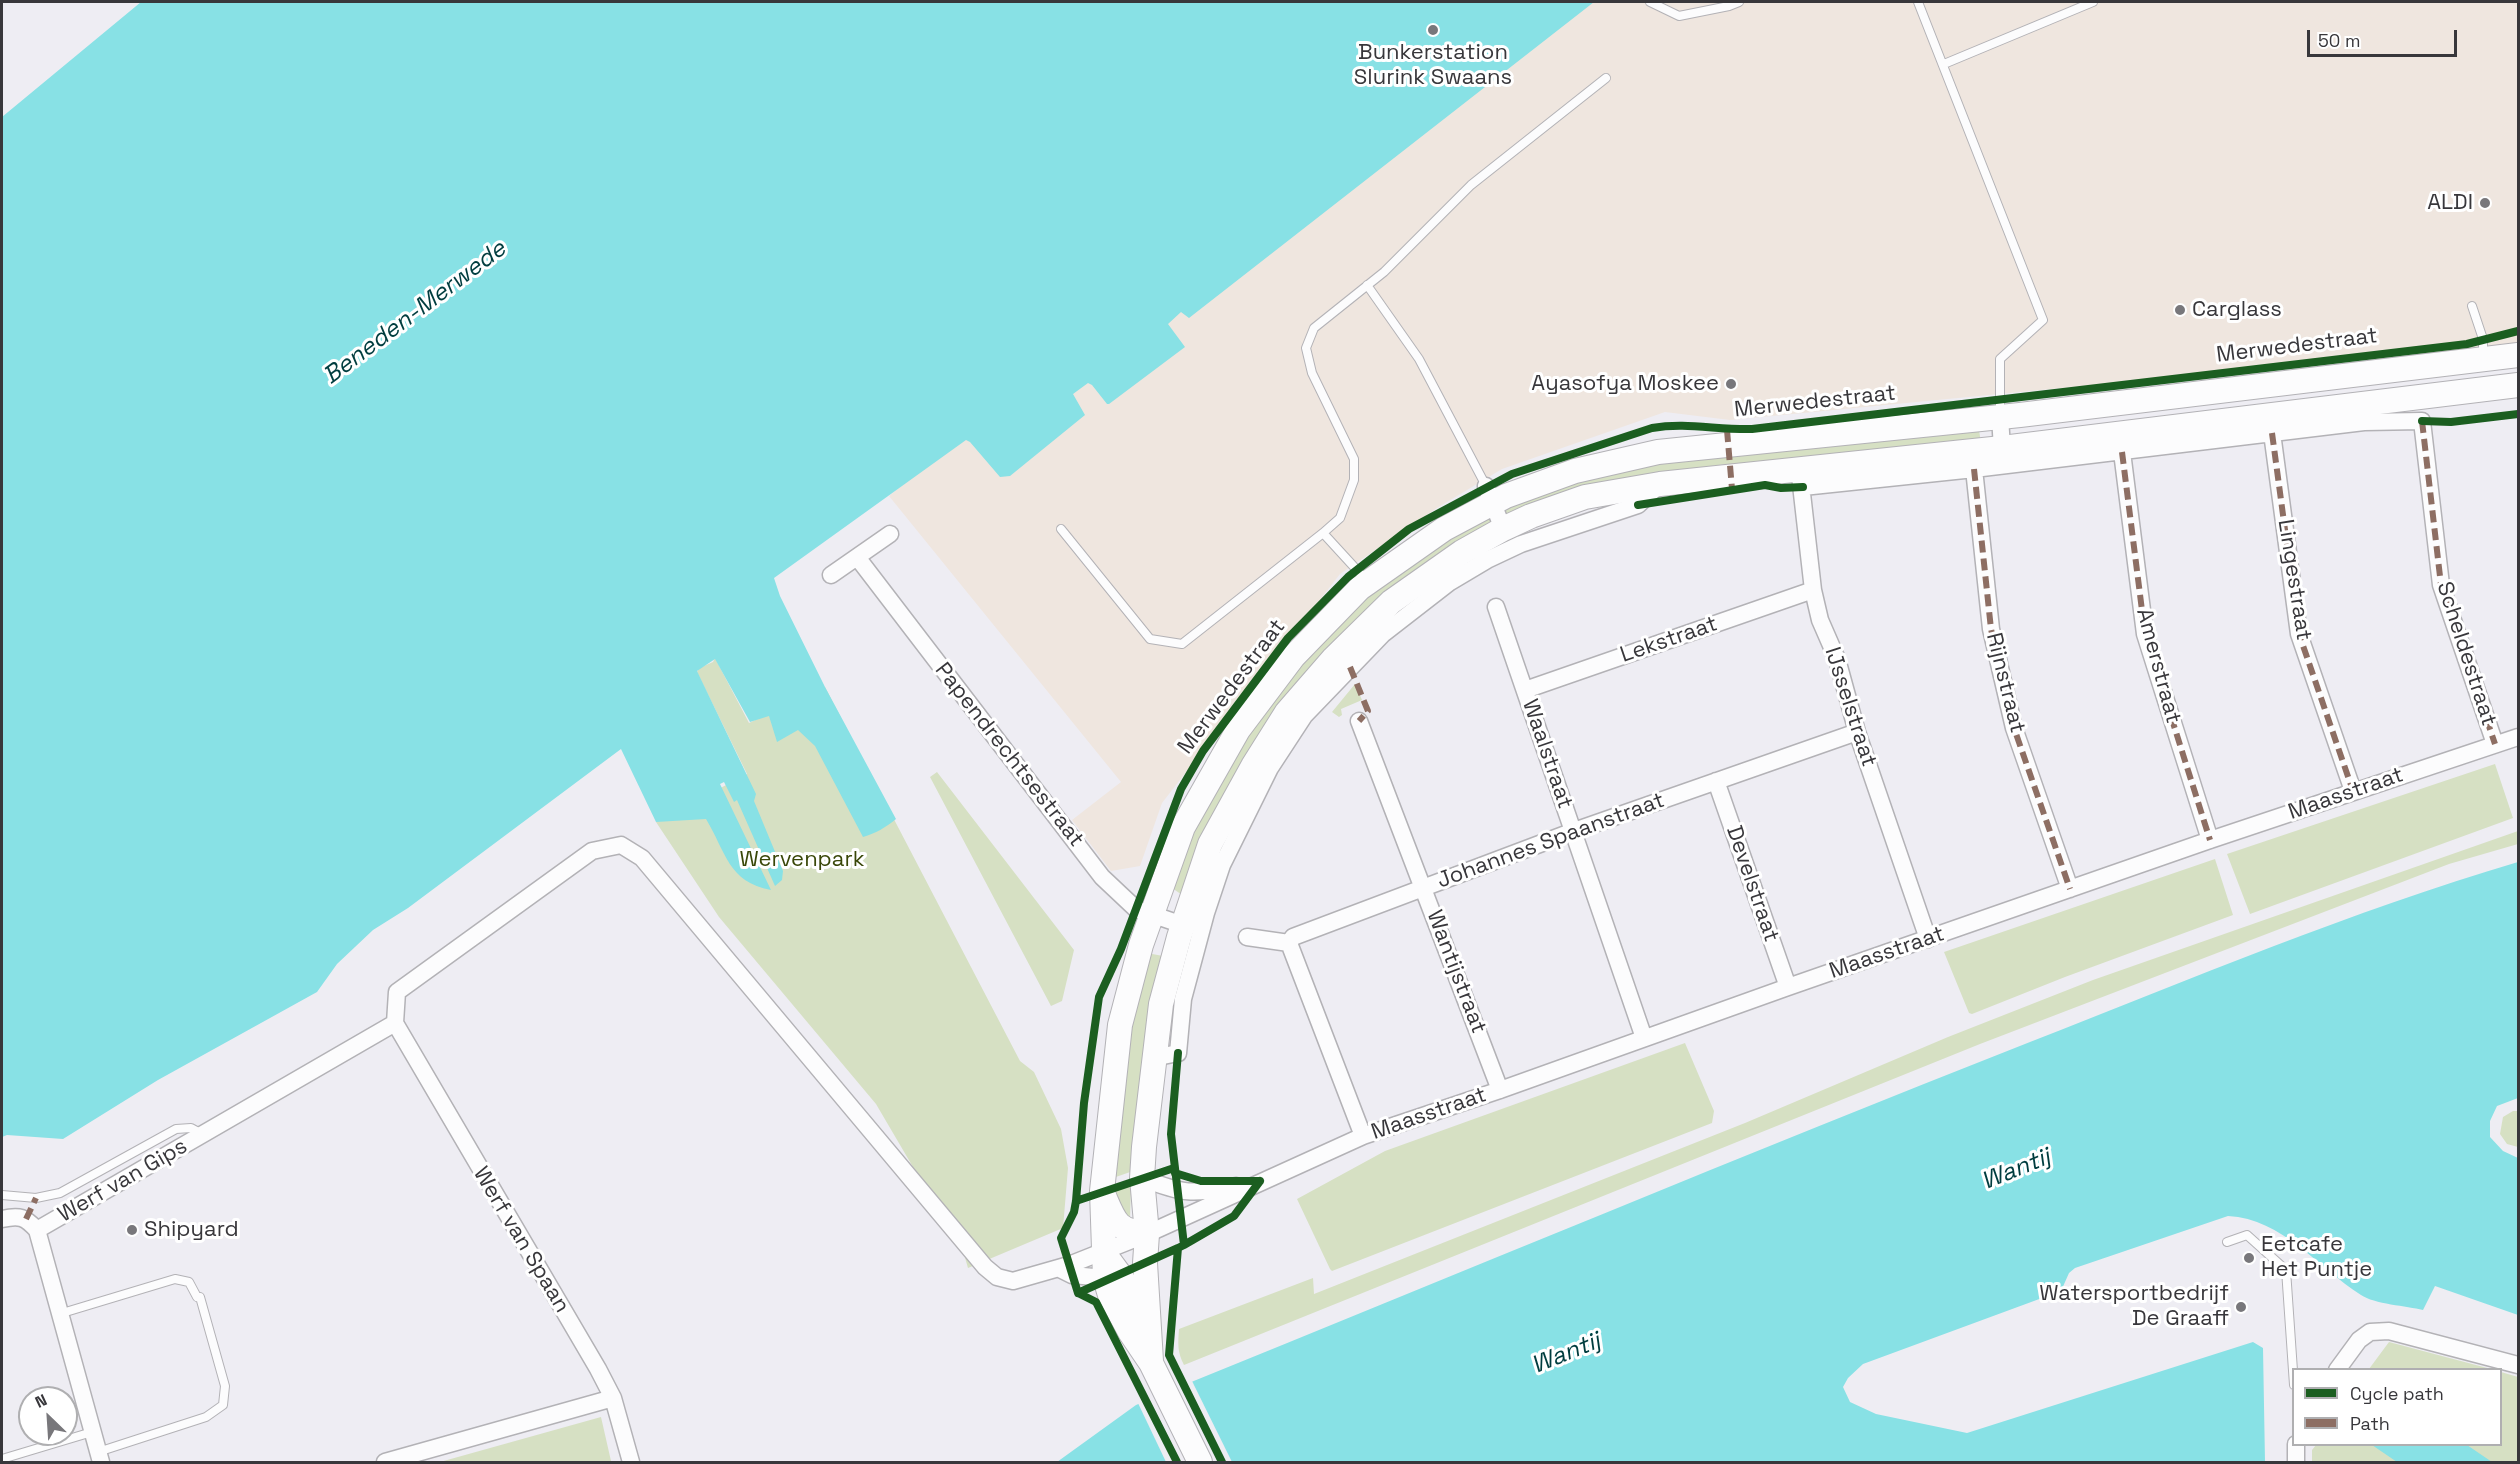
<!DOCTYPE html>
<style>
body{margin:0}
#map{position:relative;width:2520px;height:1464px;overflow:hidden;background:#eeedf3;font-family:"Space Grotesk",sans-serif}
canvas{display:block}
.frame{position:absolute;inset:0;border:3px solid #38373b;pointer-events:none}
.legend{position:absolute;left:2292px;top:1368px;width:210px;height:78px;box-sizing:border-box;background:#fff;border:2px solid #afafb1;margin:0;padding:8px 10px;list-style:none;font-size:18px;color:#38373b}
.legend li{display:flex;align-items:center;gap:12px;height:30px}
.legend b{width:30px;border:2px solid #afafb1}
.north{position:absolute;left:18px;top:1386px;width:60px;height:60px;box-sizing:border-box;background:#fff;border:2px solid #afafb1;border-radius:50%;rotate:335deg;font-size:16px;font-weight:700;line-height:24px;text-align:center;color:#38373b}
.north::after{content:'';display:block;margin:auto;width:21px;height:27px;background:#78777b;clip-path:polygon(50% 0,100% 100%,50% 72%,0 100%)}
.scale{position:absolute;left:2307px;top:30px;width:150px;height:27px;box-sizing:border-box;border:3px solid #38373b;border-top:0;padding-left:8px;font-size:18px;line-height:21px;white-space:nowrap;color:#38373b;-webkit-text-stroke:4px #fff;paint-order:stroke}
</style>
<div id="map">
<canvas width="2520" height="1464"></canvas>
<div class="frame"></div>
<ul class="legend">
<li><b style="height:8px;background:#1b5e20"></b>Cycle path</li>
<li><b style="height:8px;background:#8d6e63"></b>Path</li>
</ul>
<div class="north">N</div>
<div class="scale">50 m</div>
</div>
<script>
const c = document.querySelector('canvas').getContext('2d');
c.lineJoin = 'round';
function paint(path, color) {
  c.fillStyle = color;
  c.fill(path, 'evenodd');
}
function strokePath(path, color, width, dash) {
  c.strokeStyle = color;
  c.lineWidth = width;
  c.lineCap = dash ? 'butt' : 'round';
  c.setLineDash(dash || []);
  c.stroke(path);
}
function write(font, color, halo, rows, align = 'center') {
  c.font = font + ' "Space Grotesk",sans-serif';
  c.lineWidth = 6;
  c.setLineDash([]);
  c.textBaseline = 'middle';
  c.strokeStyle = halo;
  c.fillStyle = color;
  for (const [text, x, y, turn = 0] of rows) {
    c.save();
    c.translate(x, y);
    c.rotate((+turn || 0) * Math.PI / 180);
    c.textAlign = isNaN(turn) ? turn : align;
    if (halo) c.strokeText(text, 0, 0);
    c.fillText(text, 0, 0);
    c.restore();
  }
}
const industrial = new Path2D(`
 M 1484,2 L 2518,2 L 2518,344 L 1730,420 L 1665,412 L 1502,469 L 1437,508 L 1340,574 L 1162,803 L 1140,866 L 1111,871 L 1072,820 L 1121,782 L 889,496 Z`);
const green = new Path2D(`
 M 1979,430 L 1981,443 L 1718,465 L 1613,483 L 1370,612 L 1188,899 L 1172,888 L 1183,853 L 1229,760 L 1331,625 L 1419,549 L 1530,491 L 1656,463 Z
 M 715,658 L 749,723 L 825,687 L 1020,1061 L 1034,1072 L 1061,1129 L 1068,1168 L 1063,1228 L 968,1268 L 964,1254 L 876,1104 L 719,917 L 656,822 L 747,774 L 697,672 L 699,668 L 713,662 Z
 M 1355,684 L 1362,700 L 1341,709 L 1342,715 L 1339,717 L 1332,712 Z
 M 2495,764 L 2513,818 L 2250,914 L 2227,854 Z
 M 937,772 L 1074,950 L 1062,1001 L 1051,1006 L 930,777 Z
 M 2518,831 L 2518,844 L 2449,864 L 1980,1044 L 1184,1365 C 1177,1352 1178,1343 1179,1329 L 1313,1278 L 1314,1294 L 1745,1123 L 1948,1037 L 2093,980 Z
 M 2215,859 L 2233,915 L 2065,977 L 1972,1014 L 1969,1013 L 1944,952 Z
 M 1147,953 L 1163,956 L 1133,1171 L 1113,1178 L 1128,1033 Z
 M 1685,1043 L 1714,1111 L 1712,1123 L 1332,1271 L 1330,1269 L 1297,1199 L 1385,1151 Z
 M 2513,1111 L 2518,1111 L 2518,1147 L 2507,1144 L 2500,1134 L 2503,1117 Z
 M 1131,1186 L 1130,1220 L 1126,1221 L 1112,1191 Z
 M 2389,1342 L 2491,1369 L 2369,1369 Z
 M 2501,1372 L 2518,1377 L 2518,1462 L 2312,1462 L 2312,1450 L 2316,1445 L 2500,1444 Z
 M 601,1417 L 611,1461 L 440,1462 Z`);
const water = new Path2D(`
 M 141,2 L 1594,2 L 1189,318 L 1181,312 L 1168,324 L 1185,347 L 1109,404 L 1107,404 L 1092,385 L 1088,383 L 1073,394 L 1085,415 L 1010,476 L 1000,477 L 970,442 L 966,440 L 774,578 L 780,596 L 825,687 L 896,819 C 885,828 876,833 863,837 L 815,746 L 798,730 L 777,742 L 769,716 L 750,722 L 715,659 L 697,671 L 756,794 L 754,801 L 783,871 L 782,880 L 775,886 L 737,800 L 734,802 L 724,782 L 720,784 L 771,890 C 728,882 726,852 706,819 L 656,822 L 621,749 L 408,908 L 373,930 L 337,964 L 317,992 L 158,1080 L 63,1139 L 7,1135 L 2,1137 L 2,117 Z
 M 2518,862 L 2518,1098 L 2497,1106 L 2490,1121 L 2490,1137 L 2503,1151 L 2518,1158 L 2518,1315 L 2435,1286 L 2423,1310 C 2407,1306 2374,1304 2361,1295 C 2317,1267 2283,1219 2228,1216 L 2075,1268 L 2069,1273 L 2061,1291 L 1863,1364 L 1848,1378 L 1843,1387 L 1850,1402 L 1876,1414 L 1967,1433 L 2253,1342 L 2263,1348 L 2265,1462 L 1057,1462 L 1136,1405 L 1179,1387 C 1463,1272 1745,1154 2030,1042 C 2191,979 2352,911 2518,862 Z
 M 2372,1445 L 2467,1445 L 2492,1462 L 2397,1462 Z`);
const pier = new Path2D(`
 M 1191,1379 L 1232,1462 L 1166,1462 L 1137,1401 Z`);
const lane = new Path2D(`
 M 1650,2 L 1679,16 L 1729,6 L 1739,2
 M 1918,2 L 2043,320 L 2000,359 L 2000,414
 M 1944,64 L 2093,2
 M 1367,285 L 1419,359 L 1486,486
 M 2472,306 L 2483,339 L 2483,358
 M 1061,529 L 1150,639 L 1182,644 L 1323,533 L 1340,518 L 1354,480 L 1354,459 L 1312,373 L 1306,348 L 1314,328 L 1384,272 L 1471,185 L 1606,78
 M 1323,533 L 1367,581
 M 2,1195 L 36,1198 L 60,1193 L 176,1129 L 191,1128 L 204,1135
 M 2227,1242 L 2247,1235 L 2286,1270 L 2294,1385
 M 59,1314 L 175,1279 L 189,1282 L 197,1297
 M 98,1452 L 206,1417 L 223,1405 L 225,1386 L 200,1297
 M 2,1459 L 92,1432`);
const street = new Path2D(`
 M 2000,417 L 2002,448
 M 2272,433 L 2299,634 L 2353,791
 M 2122,452 L 2145,634 L 2210,840
 M 1974,469 L 1991,629 L 2014,728 L 2070,889
 M 1800,476 L 1813,590 L 1820,620 L 1837,659 L 1857,732 L 1928,939
 M 1486,486 L 1503,529
 M 1803,487 L 1974,469 L 2364,422 L 2422,421 L 2441,585 L 2495,744
 M 857,557 L 1102,877 L 1136,909 L 1183,925
 M 831,575 L 890,534
 M 1496,607 L 1644,1038
 M 1525,690 L 1813,590
 M 1359,721 L 1500,1090
 M 1716,781 L 1788,987
 M 1247,937 L 1289,943
 M 1289,943 L 1293,937 L 1574,831 L 1857,732
 M 1289,943 L 1363,1136
 M 395,1023 L 397,992 L 592,851 L 621,845 L 642,858 L 985,1267 L 997,1277 L 1013,1281 L 1069,1265 L 1147,1234 L 1363,1136 L 1500,1090 L 1788,987 L 2210,840 L 2518,737
 M 395,1023 L 598,1369 L 613,1398 L 631,1462
 M 1153,1058 L 1178,1053 L 1183,999 L 1206,913 L 1222,865 L 1270,768 L 1304,716 L 1383,634 L 1450,582 L 1487,560 L 1521,544 L 1638,505 L 1660,484
 M 1142,1178 C 1185,1195 1191,1194 1236,1186
 M 2,1219 C 20,1215 25,1217 37,1230 L 101,1462
 M 37,1230 L 395,1023
 M 1058,1268 L 1072,1275 L 1105,1278
 M 2337,1370 L 2359,1340 L 2370,1332 L 2389,1331 L 2518,1365
 M 2296,1444 L 2296,1462
 M 385,1462 L 613,1398`);
const secondary = new Path2D(`
 M 1104,1196 C 1115,1222 1117,1231 1147,1234
 M 1106,1256 L 1120,1275 L 1145,1322
 M 1151,1361 L 1145,1263 L 1147,1234 L 1142,1178 L 1144,1147 L 1161,1004 L 1179,937 L 1210,844 L 1253,766 L 1287,712 L 1333,659 L 1391,602 L 1462,552 L 1503,529 L 1531,516 L 1585,497 L 1660,484 L 2002,448 L 2518,385
 M 1200,1462 L 1151,1363 L 1130,1332 L 1110,1295 L 1105,1278 L 1102,1191 L 1120,1025 L 1141,945 L 1183,827 L 1238,730 L 1293,657 L 1360,588 L 1444,529 L 1506,496 L 1575,471 L 1658,452 L 2020,415 L 2518,355`);
const quiet = new Path2D(`
 M 2422,421 L 2441,585 L 2495,744
 M 1727,430 L 1732,489
 M 2272,433 L 2299,634 L 2353,791
 M 2122,452 L 2145,634 L 2210,840
 M 1974,469 L 1991,629 L 2014,728 L 2070,889
 M 1350,667 L 1368,711 L 1359,721
 M 26,1219 L 36,1198`);
const cycleway = new Path2D(`
 M 2422,421 L 2451,422 L 2518,414
 M 1638,505 L 1765,485 L 1781,488 L 1803,487
 M 1178,1053 L 1171,1134 L 1184,1245 L 1178,1248 L 1169,1355 L 1222,1462
 M 1175,1173 L 1201,1181 L 1260,1181
 M 1076,1201 L 1174,1168
 M 1184,1245 L 1234,1216 L 1260,1181
 M 1078,1293 L 1178,1248
 M 1177,1462 L 1096,1302 L 1078,1293 L 1061,1238 L 1074,1212 L 1076,1201 L 1084,1103 L 1099,997 L 1121,949 L 1181,789 L 1203,751 L 1288,638 L 1348,577 L 1409,529 L 1512,474 L 1652,428 C 1686,422 1717,430 1752,429 L 2467,344 L 2518,331`);
const markers = [
 [1433,30,6,"#78777b"],
 [2485,203,6,"#78777b"],
 [2180,310,6,"#78777b"],
 [1731,384,6,"#78777b"],
 [132,1230,6,"#78777b"],
 [2249,1258,6,"#78777b"],
 [2241,1307,6,"#78777b"]
];
const poiNames = [
 ["Bunkerstation",1433,53,"center"],
 ["Slurink Swaans",1433,78,"center"],
 ["ALDI",2473,203],
 ["Carglass",2192,310,"left"],
 ["Ayasofya Moskee",1719,384],
 ["Shipyard",144,1230,"left"],
 ["Eetcafe",2261,1245,"left"],
 ["Het Puntje",2261,1270,"left"],
 ["Watersportbedrijf",2229,1294],
 ["De Graaff",2229,1319]
];
const streetNames = [
 ["Merwedestraat",2297,346,-7],
 ["Merwedestraat",1815,402,-6],
 ["Lingestraat",2294,580,81],
 ["Lekstraat",1669,640,-19],
 ["Scheldestraat",2466,654,72],
 ["Amerstraat",2158,666,75],
 ["Rijnstraat",2005,683,76],
 ["Merwedestraat",1232,687,-53],
 ["IJsselstraat",1850,707,72],
 ["Waalstraat",1547,754,71],
 ["Papendrechtsestraat",1009,755,52],
 ["Maasstraat",2346,794,-19],
 ["Johannes Spaanstraat",1551,841,-20],
 ["Develstraat",1752,884,71],
 ["Maasstraat",1887,953,-19],
 ["Wantijstraat",1456,972,69],
 ["Maasstraat",1429,1114,-19],
 ["Werf van Gips",123,1181,-30],
 ["Werf van Spaan",521,1240,59]
];
const parkNames = [
 ["Wervenpark",802,860]
];
const waterNames = [
 ["Beneden-Merwede",415,313,-37],
 ["Wantij",2016,1170,-22],
 ["Wantij",1566,1354,-22]
];
paint(industrial, '#efe6df');
paint(green, '#d6e0c3');
paint(water, '#88e1e5');
paint(pier, '#eeedf3');
strokePath(lane, '#b3b2b6', 10);
strokePath(street, '#b3b2b6', 19);
strokePath(secondary, '#b3b2b6', 26);
strokePath(lane, '#fcfcfd', 8);
strokePath(street, '#fcfcfd', 16);
strokePath(secondary, '#fcfcfd', 24);
strokePath(quiet, '#8d6e63', 6, [12, 6]);
strokePath(cycleway, '#1b5e20', 8);
for (const [x, y, r, color] of markers) {
  const dot = new Path2D();
  dot.arc(x, y, r, 0, 2 * Math.PI);
  c.fillStyle = color;
  c.fill(dot);
  strokePath(dot, '#fff', 2);
}
write('22px', '#38373b', '#fff', poiNames, 'right');
write('22px', '#38373b', '#fff', streetNames);
write('22px', '#394708', '#fff', parkNames);
write('italic 24px', '#003d3f', '#fff', waterNames);
</script>
